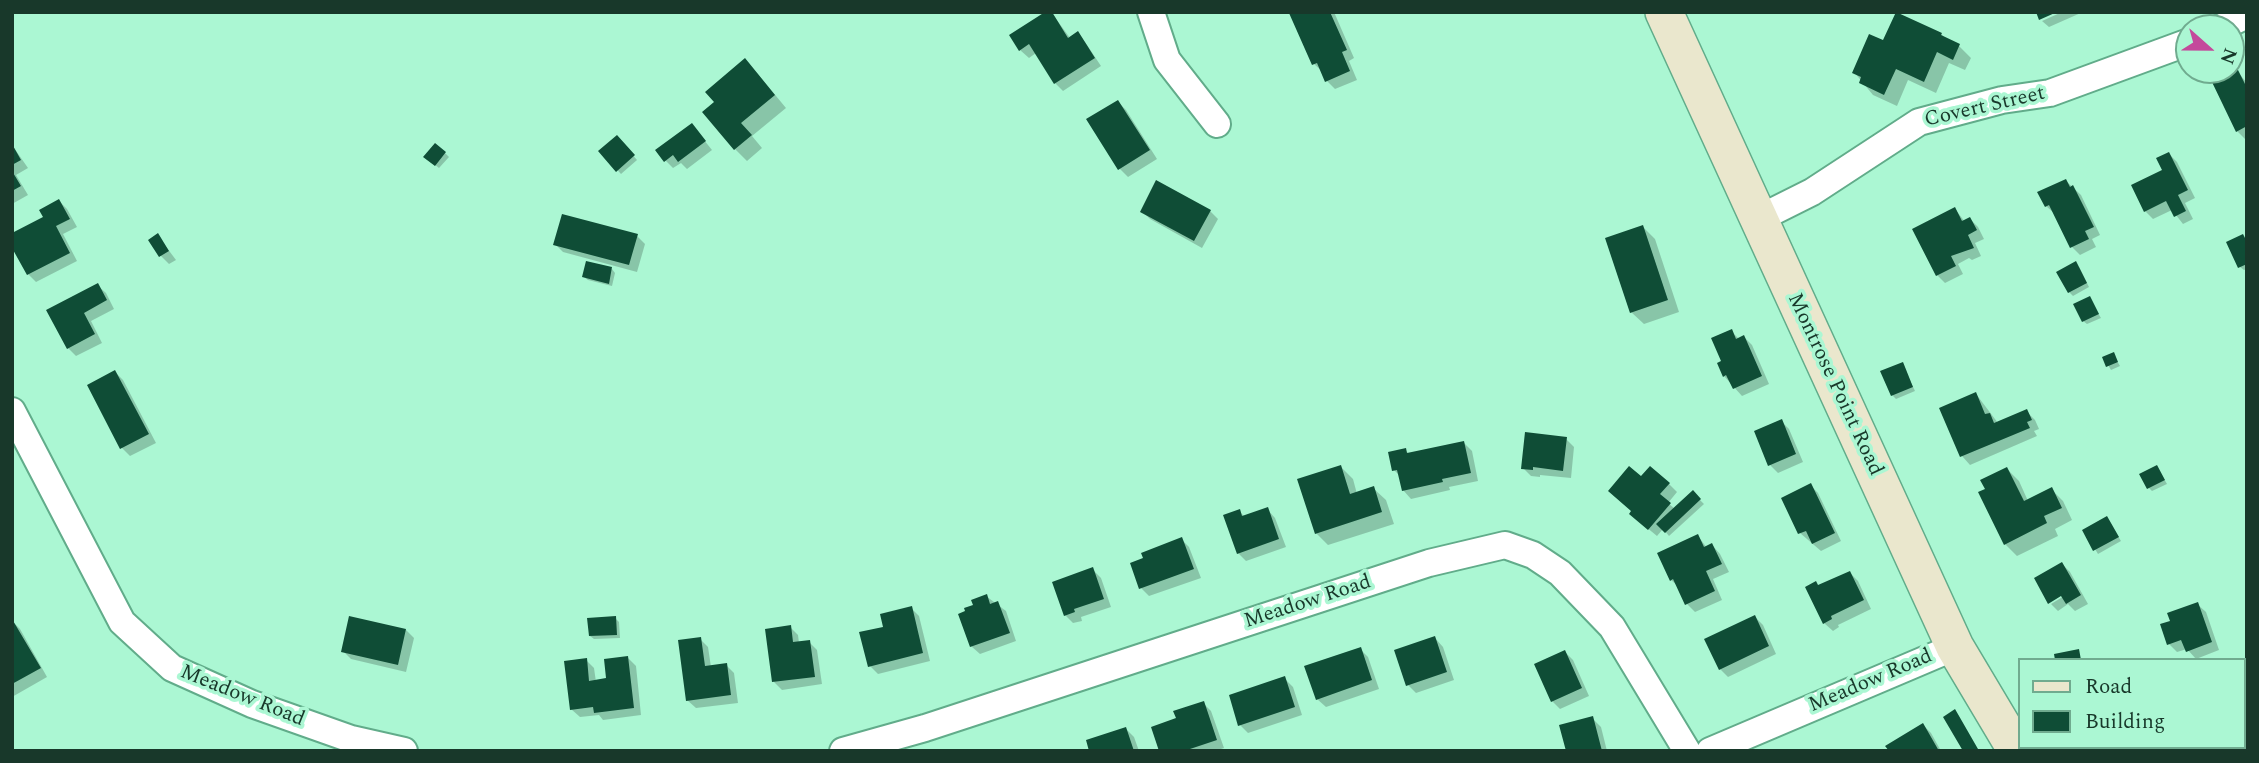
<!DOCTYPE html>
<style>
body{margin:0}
#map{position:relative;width:2259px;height:763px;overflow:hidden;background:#abf7d3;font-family:Spectral,serif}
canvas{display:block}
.frame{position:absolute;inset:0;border:14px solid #18382a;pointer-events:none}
.legend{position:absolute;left:2018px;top:658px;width:228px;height:91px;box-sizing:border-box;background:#abf7d3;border:2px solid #70ab8f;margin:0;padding:9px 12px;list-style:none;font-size:21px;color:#18382a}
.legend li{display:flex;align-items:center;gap:14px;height:35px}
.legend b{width:35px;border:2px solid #70ab8f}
.north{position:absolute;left:2175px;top:14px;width:70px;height:70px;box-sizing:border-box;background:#abf7d3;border:2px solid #70ab8f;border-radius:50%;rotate:111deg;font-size:19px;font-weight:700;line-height:28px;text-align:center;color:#18382a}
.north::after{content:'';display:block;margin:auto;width:24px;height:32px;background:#c4499b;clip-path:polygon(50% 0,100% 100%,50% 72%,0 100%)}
</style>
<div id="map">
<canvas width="2259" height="763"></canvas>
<div class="frame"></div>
<ul class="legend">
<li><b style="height:9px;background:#eae7cd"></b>Road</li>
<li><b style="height:19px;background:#0f4d36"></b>Building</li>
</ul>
<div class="north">N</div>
</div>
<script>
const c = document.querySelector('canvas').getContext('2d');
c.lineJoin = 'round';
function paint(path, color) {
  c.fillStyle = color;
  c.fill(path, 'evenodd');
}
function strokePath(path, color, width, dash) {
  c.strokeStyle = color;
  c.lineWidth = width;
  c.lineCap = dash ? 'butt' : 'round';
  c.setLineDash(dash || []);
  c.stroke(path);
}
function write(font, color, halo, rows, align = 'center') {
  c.font = font + ' Spectral,serif';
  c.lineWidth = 7;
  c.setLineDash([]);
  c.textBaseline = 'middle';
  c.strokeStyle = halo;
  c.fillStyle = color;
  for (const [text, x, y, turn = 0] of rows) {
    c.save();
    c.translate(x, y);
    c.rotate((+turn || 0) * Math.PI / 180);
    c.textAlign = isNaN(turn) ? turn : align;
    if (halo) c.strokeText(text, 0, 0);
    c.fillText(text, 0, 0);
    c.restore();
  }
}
const shadow = new Path2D(`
 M 1051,12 L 1070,38 L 1077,34 L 1085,42 L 1101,66 L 1063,91 L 1055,83 L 1036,53 L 1029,58 L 1020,50 Z
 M 1295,12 L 1334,12 L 1354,58 L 1349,61 L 1357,80 L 1335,89 L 1327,81 L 1323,72 L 1314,64 L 1291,14 Z
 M 2062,12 L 2083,12 L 2049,27 L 2042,21 Z
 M 1941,34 L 1947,40 L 1959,46 L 1971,58 L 1965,70 L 1949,63 L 1936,93 L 1908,80 L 1897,106 L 1873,95 L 1854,72 L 1884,43 Z
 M 2236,70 L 2247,83 L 2245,139 L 2237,131 Z
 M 757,73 L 786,108 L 752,136 L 762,148 L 747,161 L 735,149 L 716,102 Z
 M 1118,102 L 1126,110 L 1157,159 L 1128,177 L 1120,169 L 1089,120 Z
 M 692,125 L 712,150 L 687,169 L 681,163 L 673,168 L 665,160 Z
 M 617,137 L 637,160 L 621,174 L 601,152 Z
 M 12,145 L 28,168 L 16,175 L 28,195 L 12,204 Z
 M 445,153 L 449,157 L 439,168 L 429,160 Z
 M 2169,154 L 2177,162 L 2195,198 L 2185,203 L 2193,219 L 2183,224 L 2172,210 L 2153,219 L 2145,211 L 2165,171 Z
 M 2066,181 L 2081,195 L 2100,235 L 2092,239 L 2096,247 L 2080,255 L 2072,247 L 2055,214 L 2046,206 Z
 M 59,201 L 67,209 L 77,227 L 63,234 L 77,261 L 36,282 L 28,274 L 45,218 Z
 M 1955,209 L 1965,222 L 1970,219 L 1978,227 L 1984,239 L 1975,243 L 1981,256 L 1972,260 L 1969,258 L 1958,264 L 1963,274 L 1945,283 L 1937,275 Z
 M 1142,211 L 1210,211 L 1218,219 L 1202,248 L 1150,219 Z
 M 1643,227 L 1655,239 L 1679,312 L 1644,324 L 1631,312 Z
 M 158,236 L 176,260 L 169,264 L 161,256 Z
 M 637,236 L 645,244 L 637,272 L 563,252 L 555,244 Z
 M 2242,236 L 2247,241 L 2247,269 L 2244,270 L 2240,267 Z
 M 2079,267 L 2089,287 L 2073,296 L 2069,292 Z
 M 612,269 L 615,273 L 612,286 L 588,280 L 584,277 Z
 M 97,285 L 106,293 L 114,309 L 91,321 L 102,343 L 76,356 L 68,348 L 48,311 Z
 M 2089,298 L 2101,318 L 2087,324 L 2083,321 Z
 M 1731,331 L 1739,339 L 1744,337 L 1752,345 L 1769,384 L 1742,396 L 1724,376 L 1723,362 Z
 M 2113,354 L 2120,366 L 2111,370 L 2104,358 Z
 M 1902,364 L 1915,391 L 1896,399 L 1892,395 Z
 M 115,372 L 123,380 L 156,443 L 130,456 L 122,448 L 89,386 Z
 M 1976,394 L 1998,423 L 2027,412 L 2035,420 L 2039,429 L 2034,431 L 2037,436 L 1970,465 L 1962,456 L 1941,409 Z
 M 1781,421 L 1789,429 L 1803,462 L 1778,473 L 1770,465 Z
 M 1566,439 L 1574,447 L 1571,478 L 1540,475 L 1540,477 L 1531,476 L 1523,468 Z
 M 1464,443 L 1472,451 L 1478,481 L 1449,487 L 1450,490 L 1411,499 L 1403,490 L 1400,476 L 1394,470 L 1405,450 L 1409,454 Z
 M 1341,467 L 1353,479 L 1357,494 L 1373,488 L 1386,500 L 1394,524 L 1328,545 L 1316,533 Z
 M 2157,467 L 2167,484 L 2152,491 L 2149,488 Z
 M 2007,469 L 2019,481 L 2028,501 L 2051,489 L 2063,501 L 2072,520 L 2055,529 L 2058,536 L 2017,556 L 2005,544 L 1987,490 Z
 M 1641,479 L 1669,484 L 1677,492 L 1668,503 L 1675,509 L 1693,493 L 1704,504 L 1669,536 L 1663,529 L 1657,536 L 1640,522 Z
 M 1810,485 L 1818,493 L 1841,541 L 1821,551 L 1800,533 L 1783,499 Z
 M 1267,509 L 1275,518 L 1286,547 L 1246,561 L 1238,553 L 1239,511 L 1245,517 Z
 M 2107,518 L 2121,541 L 2098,554 L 2084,531 Z
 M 1698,536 L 1707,548 L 1712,545 L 1720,554 L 1729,572 L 1713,579 L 1722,600 L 1695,612 L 1687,604 L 1680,588 L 1671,580 Z
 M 1181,539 L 1189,547 L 1201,578 L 1149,596 L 1141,588 L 1132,564 Z
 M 2062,564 L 2070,572 L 2088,604 L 2075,611 L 2068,604 L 2058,611 L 2051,604 L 2069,593 Z
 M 1093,570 L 1101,578 L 1111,607 L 1081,617 L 1082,621 L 1073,623 L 1065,615 Z
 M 1850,573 L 1858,581 L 1871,609 L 1838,625 L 1839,627 L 1833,631 L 1824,623 Z
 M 986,596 L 1006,611 L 1016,641 L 980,654 L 971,646 L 967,612 Z
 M 2197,604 L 2206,612 L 2219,650 L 2196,659 L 2187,649 L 2177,652 L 2169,644 L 2172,622 Z
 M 911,608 L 919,616 L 930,661 L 878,674 L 870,666 L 885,628 Z
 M 1755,617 L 1763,625 L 1776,654 L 1728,677 L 1720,669 Z
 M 615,618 L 619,622 L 620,638 L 594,639 L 590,636 Z
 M 12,621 L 20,629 L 47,677 L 12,697 Z
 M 790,627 L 798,635 L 799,643 L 809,642 L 817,650 L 822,684 L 782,690 L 774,682 Z
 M 406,630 L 414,638 L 406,672 L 351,659 L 343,651 Z
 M 1435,638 L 1443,647 L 1454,680 L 1416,693 L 1408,685 Z
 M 700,639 L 708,647 L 711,667 L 726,665 L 734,673 L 738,703 L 696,708 L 687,700 Z
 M 1360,649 L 1368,657 L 1379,689 L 1326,707 L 1317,699 Z
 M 1565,652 L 1573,660 L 1589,696 L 1560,709 L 1552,701 Z
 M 628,658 L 636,666 L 641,715 L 603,720 L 599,715 L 580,717 L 571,709 L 586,660 L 594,668 L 596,682 L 608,680 Z
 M 1284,678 L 1293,687 L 1302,715 L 1248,733 L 1240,725 Z
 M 1203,703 L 1211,711 L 1224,748 L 1215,751 L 1161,751 L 1178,720 Z
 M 1592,718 L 1601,727 L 1607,751 L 1568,751 Z
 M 1923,725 L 1931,733 L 1941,751 L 1891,751 Z
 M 1126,729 L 1134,737 L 1139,751 L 1091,751 Z`);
const building = new Path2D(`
 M 1045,12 L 1052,12 L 1068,38 L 1078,31 L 1095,58 L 1054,84 L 1029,44 L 1019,51 L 1009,35 Z
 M 1330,12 L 1347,50 L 1342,52 L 1350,71 L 1325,82 L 1317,63 L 1312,65 L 1289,13 Z
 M 1896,12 L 1942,33 L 1941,35 L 1960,44 L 1953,60 L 1937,52 L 1924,82 L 1896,69 L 1884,95 L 1859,83 L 1861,77 L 1852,73 L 1869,34 L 1883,40 Z
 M 2036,12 L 2057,12 L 2039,20 Z
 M 745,58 L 775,95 L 741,123 L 752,135 L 734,150 L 702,112 L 714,102 L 705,92 Z
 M 2237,68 L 2247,88 L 2247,126 L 2236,132 L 2211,80 Z
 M 1118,100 L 1150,150 L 1118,170 L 1086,119 Z
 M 692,123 L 706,141 L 678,162 L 673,155 L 664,162 L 655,150 Z
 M 617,135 L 635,155 L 616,172 L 598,151 Z
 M 435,143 L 446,152 L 435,166 L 423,157 Z
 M 12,144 L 21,160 L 12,165 Z
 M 2169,152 L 2188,190 L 2178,195 L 2186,211 L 2174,217 L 2166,201 L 2144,212 L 2131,185 L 2162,170 L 2156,158 Z
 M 12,171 L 21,186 L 12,191 Z
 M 2066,179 L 2070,187 L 2073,185 L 2094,227 L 2085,231 L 2089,239 L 2070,248 L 2049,205 L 2045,207 L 2037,192 Z
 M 1156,180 L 1211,210 L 1194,241 L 1140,212 Z
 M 59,199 L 70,219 L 56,226 L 70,253 L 27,275 L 12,248 L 12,233 L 43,217 L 39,210 Z
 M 1955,207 L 1962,221 L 1970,217 L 1977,230 L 1968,235 L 1974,248 L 1951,256 L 1956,266 L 1936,276 L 1912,229 Z
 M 562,214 L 638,234 L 629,265 L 553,245 Z
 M 1643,225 L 1668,300 L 1630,313 L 1605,238 Z
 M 158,233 L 169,251 L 159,257 L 148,240 Z
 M 2243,234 L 2247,242 L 2247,264 L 2238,268 L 2226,242 Z
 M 586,261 L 612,267 L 609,284 L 582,277 Z
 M 2076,261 L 2087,283 L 2068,293 L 2056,272 Z
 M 98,283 L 107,300 L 84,313 L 95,334 L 67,349 L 46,310 Z
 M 2090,296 L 2099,314 L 2082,322 L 2073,304 Z
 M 1732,329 L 1736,339 L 1744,335 L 1762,376 L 1733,389 L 1726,375 L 1723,377 L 1717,363 L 1721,361 L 1711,338 Z
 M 2114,352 L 2118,362 L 2106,367 L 2102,357 Z
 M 1903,362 L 1913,387 L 1891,396 L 1880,371 Z
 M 115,370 L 149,434 L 120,449 L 87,385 Z
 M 1976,392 L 1985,414 L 1990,413 L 1994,423 L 2027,409 L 2032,420 L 2027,422 L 2030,428 L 1960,457 L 1939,408 Z
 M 1782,419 L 1796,454 L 1768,466 L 1754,431 Z
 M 1525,432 L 1567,437 L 1563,471 L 1533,467 L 1533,470 L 1521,469 Z
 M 1464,441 L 1471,473 L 1442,479 L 1443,482 L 1402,491 L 1397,470 L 1392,471 L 1388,452 L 1406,448 L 1407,453 Z
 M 1341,465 L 1350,494 L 1374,486 L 1382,512 L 1315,534 L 1297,479 Z
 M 2157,465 L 2165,480 L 2147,489 L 2139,474 Z
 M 1629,466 L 1641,476 L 1650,466 L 1670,483 L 1660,494 L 1671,503 L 1648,530 L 1629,514 L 1631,511 L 1608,491 Z
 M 2007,467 L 2024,501 L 2052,487 L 2062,508 L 2044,516 L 2047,523 L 2004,545 L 1978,492 L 1985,489 L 1980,480 Z
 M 1811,483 L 1835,533 L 1812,544 L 1806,531 L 1798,534 L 1781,498 Z
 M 1693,490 L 1701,499 L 1665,533 L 1656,524 Z
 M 1268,507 L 1279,539 L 1237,554 L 1223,515 L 1240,509 L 1242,516 Z
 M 2107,516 L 2119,537 L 2093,551 L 2082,530 Z
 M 1698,534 L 1704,547 L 1712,543 L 1722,564 L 1706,571 L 1715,591 L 1685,605 L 1673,579 L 1670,581 L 1657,553 Z
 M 1182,537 L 1194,569 L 1139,589 L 1130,563 L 1143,558 L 1141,553 Z
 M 2062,562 L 2081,595 L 2066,604 L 2061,596 L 2048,604 L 2034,578 Z
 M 1093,567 L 1104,599 L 1074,609 L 1075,612 L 1064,616 L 1052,582 Z
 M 1850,571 L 1864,600 L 1831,616 L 1832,619 L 1823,624 L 1805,587 L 1816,581 L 1818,585 Z
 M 987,594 L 990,604 L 998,601 L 1010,633 L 970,647 L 958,614 L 965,611 L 964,608 L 973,605 L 971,600 Z
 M 2198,602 L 2212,642 L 2186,652 L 2181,640 L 2167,645 L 2160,624 L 2170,621 L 2167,613 Z
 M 912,606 L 923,653 L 868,667 L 859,632 L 883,627 L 880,614 Z
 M 1755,615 L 1769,646 L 1719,670 L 1704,639 Z
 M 349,616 L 406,629 L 398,665 L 341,652 Z
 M 616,616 L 617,635 L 589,636 L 587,618 Z
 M 12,619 L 41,668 L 12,684 Z
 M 791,625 L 793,642 L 810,640 L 815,677 L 772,682 L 765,629 Z
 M 1435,636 L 1447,672 L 1406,686 L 1394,650 Z
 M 701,637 L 705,666 L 727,663 L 731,695 L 686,701 L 678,640 Z
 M 1361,647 L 1372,680 L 1316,700 L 1304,666 Z
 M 2079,649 L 2081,660 L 2055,660 L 2054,654 Z
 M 1565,650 L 1582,688 L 1551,702 L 1534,664 Z
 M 628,656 L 634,708 L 594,713 L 593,707 L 570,710 L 564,661 L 587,658 L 589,681 L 606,678 L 604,659 Z
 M 1285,676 L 1295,707 L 1238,726 L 1229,695 Z
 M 1204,701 L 1217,740 L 1184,751 L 1159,751 L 1151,727 L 1176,718 L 1173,711 Z
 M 1955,709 L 1978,749 L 1975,751 L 1963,751 L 1943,717 Z
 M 1593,716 L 1602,751 L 1566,751 L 1559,725 Z
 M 1923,723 L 1939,751 L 1889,751 L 1885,746 Z
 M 1126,727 L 1134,751 L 1089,751 L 1086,740 Z`);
const street = new Path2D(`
 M 1151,12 L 1167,60 L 1217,124
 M 2220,28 L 2247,15
 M 1758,219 L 1812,192 L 1919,122 L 2002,100 L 2050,93 L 2189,42
 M 12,411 L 122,622 L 172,668 L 252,704 L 351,739 L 404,751
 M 843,751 L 925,728 L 1429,563 L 1505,545 L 1533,555 L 1560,573 L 1612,627 L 1687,751
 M 1710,751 L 1955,647`);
const secondary = new Path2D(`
 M 1664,12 L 1955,647 L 2017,751`);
const streetNames = [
 ["Covert Street",1985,108,-13],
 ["Montrose Point Road",1834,385,65],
 ["Meadow Road",1308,603,-18],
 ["Meadow Road",1871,682,-23],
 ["Meadow Road",242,697,22]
];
paint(shadow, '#0003');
paint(building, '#0f4d36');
strokePath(street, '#61ac8a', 30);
strokePath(secondary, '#61ac8a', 40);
strokePath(street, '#fff', 26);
strokePath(secondary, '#eae7cd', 37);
write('21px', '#18382a', '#abf7d3', streetNames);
</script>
